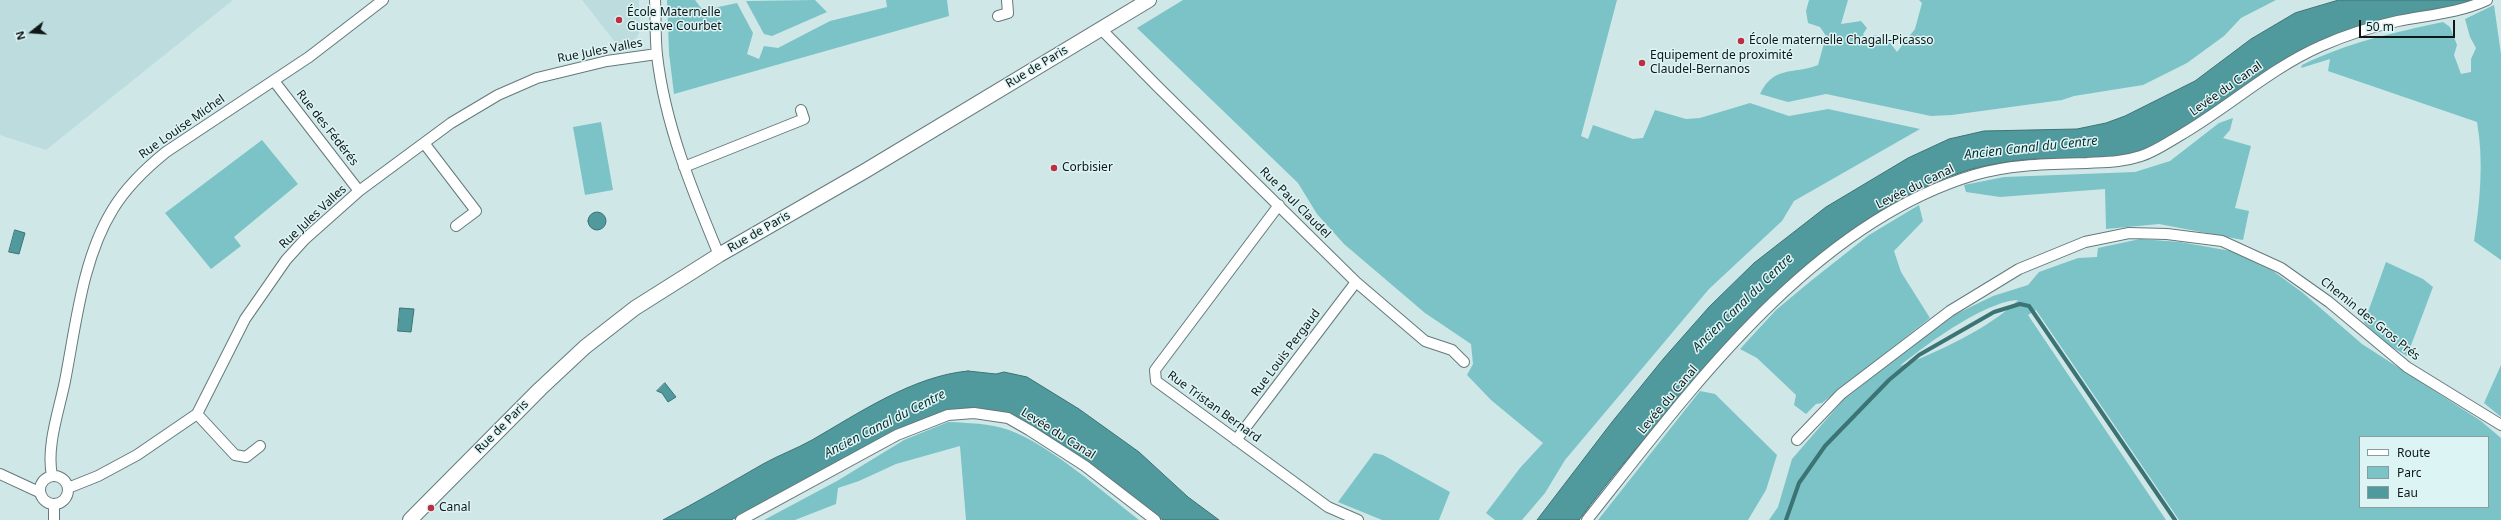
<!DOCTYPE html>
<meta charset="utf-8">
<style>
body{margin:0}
#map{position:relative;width:2501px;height:520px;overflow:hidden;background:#d0e7e8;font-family:"Noto Sans",sans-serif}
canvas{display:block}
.legend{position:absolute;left:2359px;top:436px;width:130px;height:72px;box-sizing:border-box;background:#ddf4f5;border:1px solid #8b9c9c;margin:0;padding:5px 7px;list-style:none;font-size:12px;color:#0f1717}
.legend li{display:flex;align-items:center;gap:8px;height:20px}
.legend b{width:20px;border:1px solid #8b9c9c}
.north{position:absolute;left:12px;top:12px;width:40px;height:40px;-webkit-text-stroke:3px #ddf4f5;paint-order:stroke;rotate:253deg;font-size:11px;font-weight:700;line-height:16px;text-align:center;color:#0f1717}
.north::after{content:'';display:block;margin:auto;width:14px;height:18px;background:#0f1717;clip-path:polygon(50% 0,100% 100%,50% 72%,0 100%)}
.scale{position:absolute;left:2359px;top:20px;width:96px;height:18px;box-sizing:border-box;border:2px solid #0f1717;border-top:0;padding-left:5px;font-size:12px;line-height:14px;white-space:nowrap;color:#0f1717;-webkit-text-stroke:3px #ddf4f5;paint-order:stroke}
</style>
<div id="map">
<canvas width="2501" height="520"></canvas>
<ul class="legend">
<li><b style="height:5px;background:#fff"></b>Route</li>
<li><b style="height:11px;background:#7bc3c6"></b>Parc</li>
<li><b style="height:11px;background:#509a9d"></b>Eau</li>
</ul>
<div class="north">N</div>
<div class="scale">50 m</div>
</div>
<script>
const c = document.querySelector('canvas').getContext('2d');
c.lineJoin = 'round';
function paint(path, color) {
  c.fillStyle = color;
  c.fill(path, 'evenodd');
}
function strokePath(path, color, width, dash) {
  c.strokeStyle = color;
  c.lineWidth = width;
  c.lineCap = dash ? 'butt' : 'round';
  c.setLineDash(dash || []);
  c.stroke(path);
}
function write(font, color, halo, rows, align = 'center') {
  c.font = font + ' "Noto Sans",sans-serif';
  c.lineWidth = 3;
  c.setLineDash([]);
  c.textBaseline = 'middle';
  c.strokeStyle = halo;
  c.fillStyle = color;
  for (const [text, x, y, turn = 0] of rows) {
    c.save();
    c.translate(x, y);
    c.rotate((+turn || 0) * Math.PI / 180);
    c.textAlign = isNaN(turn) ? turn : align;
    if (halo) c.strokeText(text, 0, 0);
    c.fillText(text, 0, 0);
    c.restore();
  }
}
const built = new Path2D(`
 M 0,0 L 233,0 L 46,150 L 0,135 Z
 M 582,0 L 639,0 L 640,30 L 637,37 L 629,44 L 619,47 Z`);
const green = new Path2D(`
 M 667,0 L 695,0 L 701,8 L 709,9 L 737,3 L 753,33 L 747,54 L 759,59 L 764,46 L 778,48 L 830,21 L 887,7 L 886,0 L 947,0 L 949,16 L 674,94 L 669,53 Z
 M 815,0 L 827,12 L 772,36 L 764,34 L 746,1 Z
 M 1183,0 L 1617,0 L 1581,136 L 1588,139 L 1593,125 L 1633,139 L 1643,138 L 1655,110 L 1686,119 L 1700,118 L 1750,103 L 1789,116 L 1828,109 L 1920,129 L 1794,201 L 1782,221 L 1709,289 L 1565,460 L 1545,493 L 1522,520 L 1495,520 L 1486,513 L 1520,468 L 1543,443 L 1491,400 L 1467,375 L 1473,364 L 1471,344 L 1425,313 L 1344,244 L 1317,214 L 1298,183 L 1137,28 Z
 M 1809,0 L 1848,0 L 1841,24 L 1861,21 L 1867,28 L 1863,34 L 1868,41 L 1874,35 L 1887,39 L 1897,52 L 1915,29 L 1922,3 L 1919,0 L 2276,0 L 2241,18 L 2224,36 L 2187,63 L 2143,85 L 2074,96 L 2062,100 L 1952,115 L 1931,116 L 1826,94 L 1788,102 L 1760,94 C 1774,65 1792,75 1818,65 L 1826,36 L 1820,27 L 1808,23 L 1806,11 Z
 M 2494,5 L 2501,54 L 2501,260 L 2474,241 C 2480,202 2484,161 2477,122 L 2328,71 L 2330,59 L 2301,68 L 2302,65 C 2349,42 2392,33 2443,22 L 2450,27 L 2457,45 L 2454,55 L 2461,74 L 2471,72 L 2471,59 L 2476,48 L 2470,37 L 2465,19 Z
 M 2233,118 L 2230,130 L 2223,138 L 2251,146 L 2235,208 L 2249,211 L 2243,240 L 2159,224 L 2106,229 L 2105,189 L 2000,197 L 1966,192 L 1964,185 L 2004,177 L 2135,172 L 2170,161 L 2219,123 Z
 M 601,122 L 613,190 L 585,195 L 573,127 Z
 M 262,140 L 298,184 L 234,237 L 241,246 L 211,269 L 165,213 Z
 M 1919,205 L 1923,221 L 1894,251 L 1901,272 L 1930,318 L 1822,403 L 1816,404 L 1806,414 L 1794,405 L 1796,395 L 1757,358 L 1740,349 L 1776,310 L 1812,280 L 1869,235 Z
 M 2140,239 L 2180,242 L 2231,251 L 2273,271 L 2303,293 L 2362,344 L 2481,421 L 2501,438 L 2501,520 L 2179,520 L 2036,310 L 2028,315 L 2166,520 L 1769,520 L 1778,507 L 1792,459 L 1844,399 L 1952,316 L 1993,296 L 2028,285 L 2039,272 L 2078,258 L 2097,257 L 2098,248 ZM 2018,300 C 1993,326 1935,354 1900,366 C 1925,345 1986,301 2018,300 ZM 2360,437 L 2488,437 L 2488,507 L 2360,507 Z
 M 2386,262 L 2423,279 L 2433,287 L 2407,356 L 2387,344 L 2364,323 Z
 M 2501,365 L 2501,417 L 2484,403 Z
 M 1700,391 L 1715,394 L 1777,455 L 1766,490 L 1748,520 L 1598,520 Z
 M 948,422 C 968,423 989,423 1009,430 C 1050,445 1103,492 1139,520 L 966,520 L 960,446 L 896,464 L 859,481 L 838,488 L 836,504 L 795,520 L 764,520 L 837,481 L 904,440 Z
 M 1374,453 L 1383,455 L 1450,492 L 1439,520 L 1382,520 L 1338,502 Z`);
const water = new Path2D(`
 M 2339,0 L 2479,0 L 2319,42 C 2269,64 2229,100 2183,128 C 2172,135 2160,144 2148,149 C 2112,163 2072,158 2034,159 C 2015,160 1979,166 1962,172 C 1844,213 1757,308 1678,400 C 1644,439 1610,478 1579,520 L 1537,520 L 1612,422 L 1664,358 L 1709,307 L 1754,263 L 1826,207 L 1908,158 L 1949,139 L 1984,131 L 2077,129 L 2106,123 L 2125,116 L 2195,81 L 2251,39 L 2295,13 Z
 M588 221a9 9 0 1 1 18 0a9 9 0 1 1-18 0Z
 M 15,230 L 25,233 L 19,254 L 9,252 Z
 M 400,308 L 414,309 L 411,332 L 398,331 Z
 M 968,371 L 996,374 L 1004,372 L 1027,377 L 1079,409 L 1139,452 L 1188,497 L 1219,520 L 1163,520 L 1085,461 L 1040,430 L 1003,412 L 970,408 L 944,411 L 903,427 L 731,520 L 663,520 C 697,502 730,483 763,464 C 779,455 796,449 812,440 C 859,413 913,376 968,371 Z
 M 665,383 L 676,397 L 668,402 L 662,393 L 657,391 Z`);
const stream = new Path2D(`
 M 1786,520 L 1799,483 L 1825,446 L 1889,380 L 1919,355 L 1994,312 L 2020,304 L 2029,306 L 2175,520`);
const street = new Path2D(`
 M 655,0 C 656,18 655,37 657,55 C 665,125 692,190 719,255
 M 998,16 L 1008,13 L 1007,0
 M 1101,29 L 1157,86 L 1356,282 L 1425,341 L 1452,350 L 1464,362
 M 274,81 L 359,191
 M 424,143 L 476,211 L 456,226
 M 684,167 L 804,119 L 801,110
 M 1279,205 L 1155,370 L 1156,381 L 1328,507 L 1358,520
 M 197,414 L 235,455 L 246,457 L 260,446
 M 1236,440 L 1356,282
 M 1797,440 L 1841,394 L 1950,311 L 2019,269 L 2085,242 L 2129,233 L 2167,234 L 2222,241 L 2281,268 L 2329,302 L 2407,367 L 2501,425
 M 0,474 L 39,492
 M40 490a14 14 0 1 1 28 0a14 14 0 1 1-28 0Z
 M 52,476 C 46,446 59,411 65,381 C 76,325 82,259 113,209 C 127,186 145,169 166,152 L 309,57 L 383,0
 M 68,488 L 98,476 L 137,455 L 197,414 L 245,319 L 286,260 L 305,239 L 359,191 L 451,123 L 498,95 L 537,78 L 607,61 L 657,54
 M 54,520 L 54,505
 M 741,520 L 897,435 L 948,415 L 974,413 L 1008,418 L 1029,430 L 1085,466 L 1155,520
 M 1587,520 C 1689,392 1810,224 1974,175 C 2010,164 2050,164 2087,163 C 2105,162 2123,162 2141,156 C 2154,152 2167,143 2179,136 C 2228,108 2269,69 2321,46 C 2346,35 2371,27 2398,21 C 2428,15 2459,13 2487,0`);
const secondary = new Path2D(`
 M 410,520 L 540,389 L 585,347 L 635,308 L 719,255 L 865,171 L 1149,0`);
const markers = [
 [619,20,4,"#be2e41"],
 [1741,41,4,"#be2e41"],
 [1642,63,4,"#be2e41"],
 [1054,168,4,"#be2e41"],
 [431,508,4,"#be2e41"]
];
const poiNames = [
 ["École Maternelle",627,13],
 ["Gustave Courbet",627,27],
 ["École maternelle Chagall-Picasso",1749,41],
 ["Equipement de proximité",1650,56],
 ["Claudel-Bernanos",1650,70],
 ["Corbisier",1062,168],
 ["Canal",439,508]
];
const streetNames = [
 ["Rue Jules Valles",600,51,-11],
 ["Rue de Paris",1037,67,-31],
 ["Levée du Canal",2226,89,-35],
 ["Rue Louise Michel",182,127,-35],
 ["Rue des Fédérés",327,128,52],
 ["Levée du Canal",1915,187,-26],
 ["Rue Paul Claudel",1295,203,45],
 ["Rue Jules Valles",313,217,-43],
 ["Rue de Paris",759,232,-30],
 ["Chemin des Gros Prés",2370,319,39],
 ["Rue Louis Pergaud",1286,353,-53],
 ["Levée du Canal",1668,400,-50],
 ["Rue Tristan Bernard",1214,407,36],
 ["Rue de Paris",502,427,-45],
 ["Levée du Canal",1058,434,32]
];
const waterNames = [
 ["Ancien Canal du Centre",2031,148,-6],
 ["Ancien Canal du Centre",1743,303,-44],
 ["Ancien Canal du Centre",885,424,-27]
];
paint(built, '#bcdcdd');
paint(green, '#7bc3c6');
paint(water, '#509a9d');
strokePath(water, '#3c7375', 1);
strokePath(stream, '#3c7375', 4);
strokePath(street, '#65797a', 12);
strokePath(secondary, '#65797a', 16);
strokePath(street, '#fff', 10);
strokePath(secondary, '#fff', 14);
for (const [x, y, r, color] of markers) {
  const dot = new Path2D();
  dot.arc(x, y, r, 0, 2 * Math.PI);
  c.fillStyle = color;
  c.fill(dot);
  strokePath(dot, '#ddf4f5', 1.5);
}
write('12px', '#0f1717', '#ddf4f5', poiNames, 'left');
write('12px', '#0f1717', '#ddf4f5', streetNames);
write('italic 13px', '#0a3032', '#ddf4f5', waterNames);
</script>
